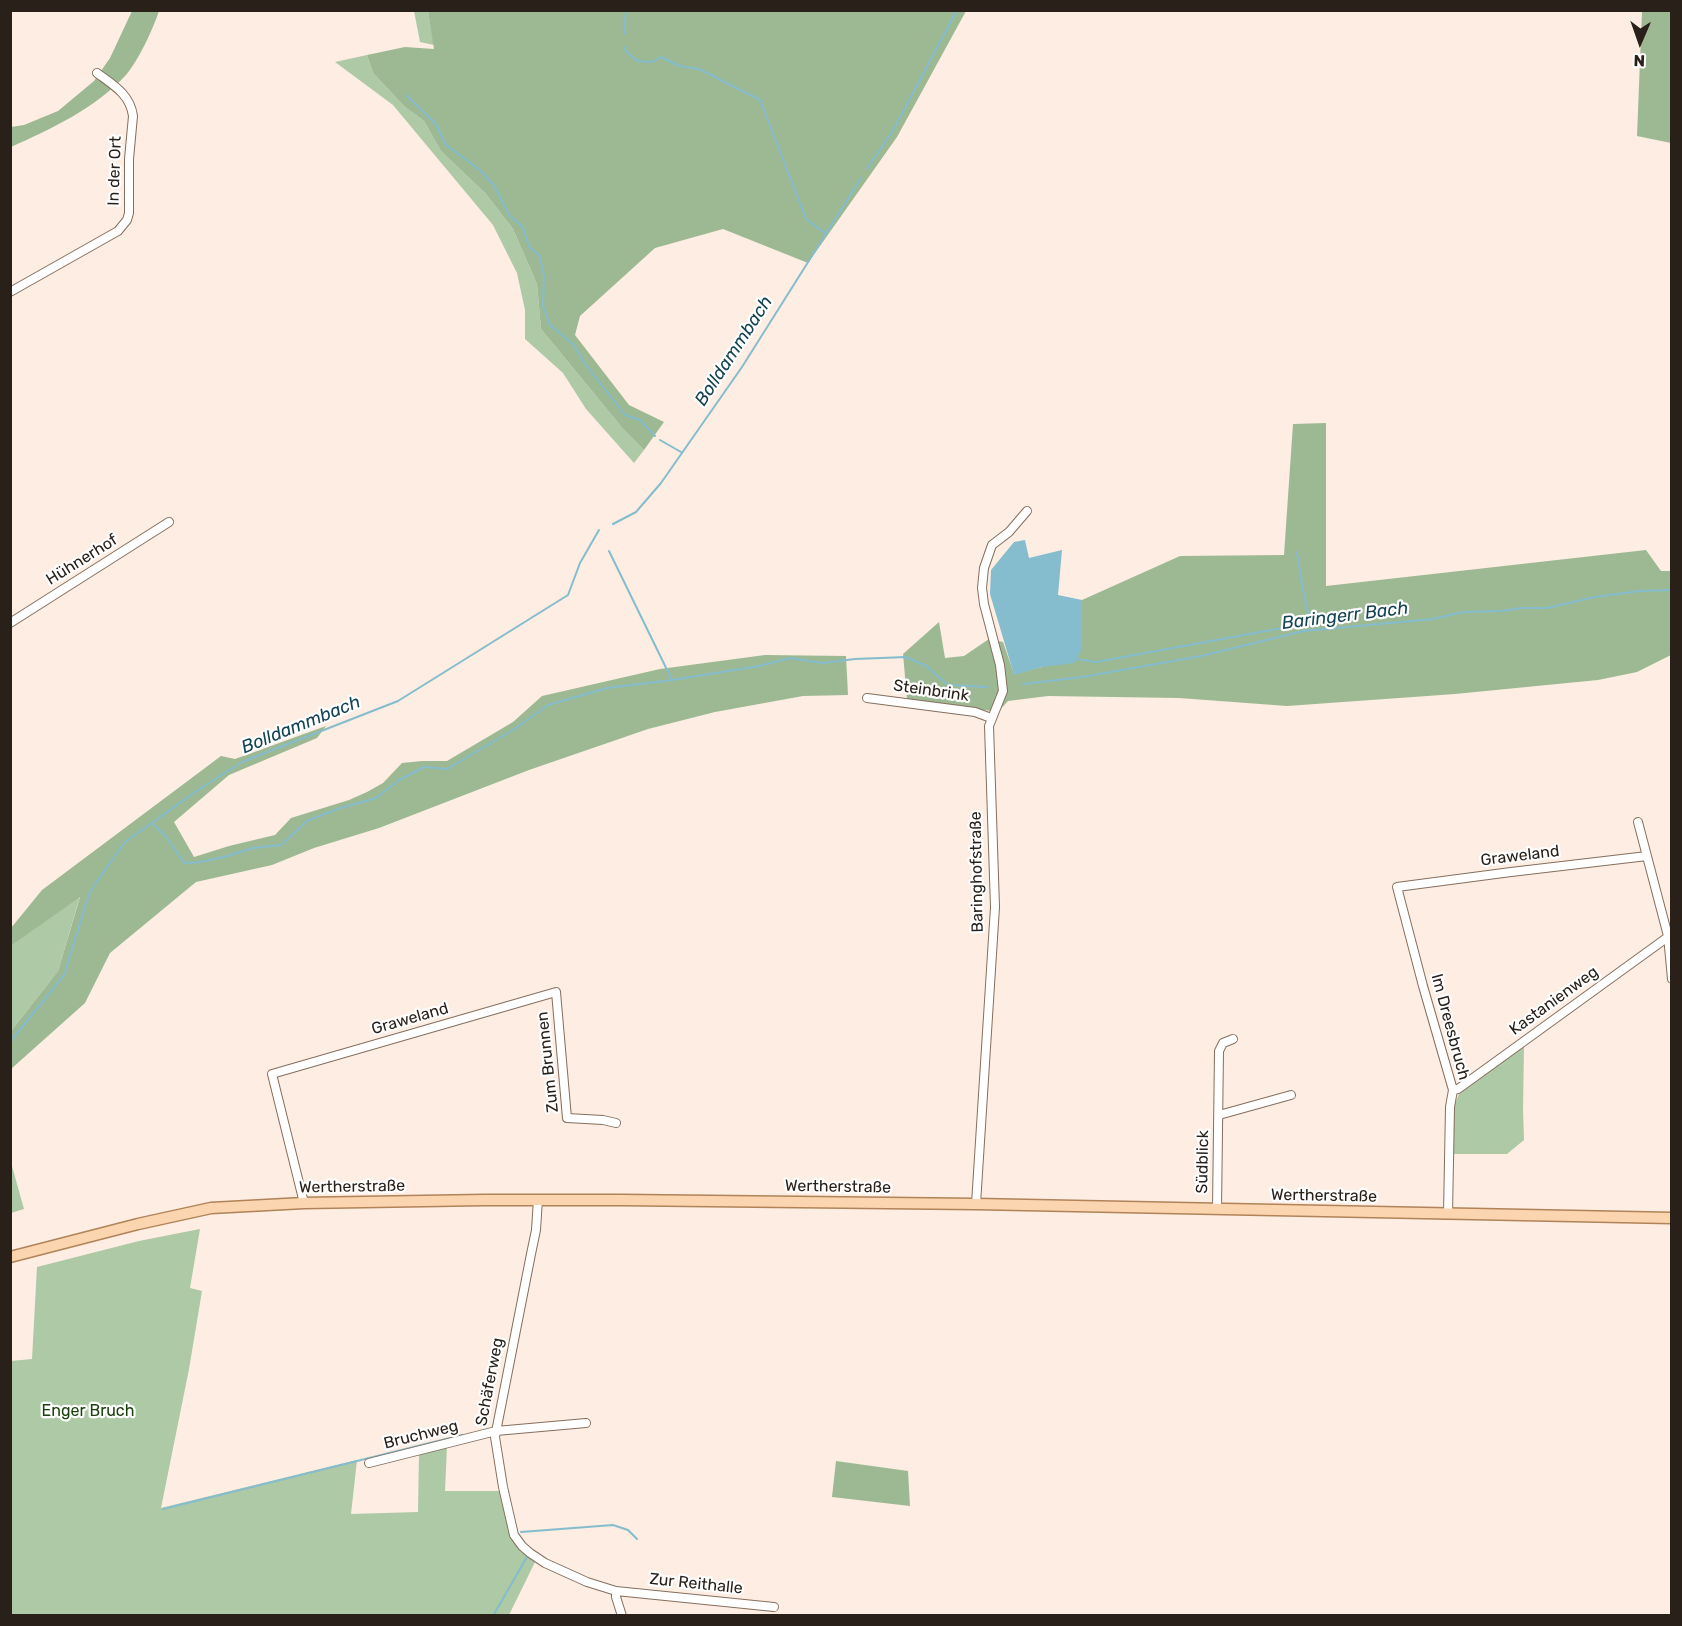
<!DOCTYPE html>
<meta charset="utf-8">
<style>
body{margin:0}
#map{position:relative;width:1682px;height:1626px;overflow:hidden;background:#fdede2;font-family:Rubik,sans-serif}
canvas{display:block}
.frame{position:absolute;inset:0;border:12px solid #292019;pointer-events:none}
.north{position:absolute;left:1610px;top:12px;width:60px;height:60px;-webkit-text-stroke:4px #fefefe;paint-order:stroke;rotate:182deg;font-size:16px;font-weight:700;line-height:24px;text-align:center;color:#292019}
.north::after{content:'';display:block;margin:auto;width:21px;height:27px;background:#292019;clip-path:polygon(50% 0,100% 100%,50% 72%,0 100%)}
</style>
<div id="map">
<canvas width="1682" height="1626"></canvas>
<div class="frame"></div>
<div class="north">N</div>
</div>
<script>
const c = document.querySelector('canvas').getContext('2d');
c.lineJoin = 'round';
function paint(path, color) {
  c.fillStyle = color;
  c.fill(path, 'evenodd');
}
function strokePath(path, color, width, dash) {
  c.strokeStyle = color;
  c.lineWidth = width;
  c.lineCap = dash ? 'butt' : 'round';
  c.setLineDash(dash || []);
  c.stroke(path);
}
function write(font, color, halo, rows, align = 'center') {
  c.font = font + ' Rubik,sans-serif';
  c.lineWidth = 4.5;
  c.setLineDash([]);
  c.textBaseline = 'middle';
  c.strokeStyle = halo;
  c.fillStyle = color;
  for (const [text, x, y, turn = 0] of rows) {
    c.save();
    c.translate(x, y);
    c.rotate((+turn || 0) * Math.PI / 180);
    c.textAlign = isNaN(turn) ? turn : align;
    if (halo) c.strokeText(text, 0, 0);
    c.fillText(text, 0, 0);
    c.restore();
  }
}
const green = new Path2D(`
 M 414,11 L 428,11 L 434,45 L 420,42 Z
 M 367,55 L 373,73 L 405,107 L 424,121 L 441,151 L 486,194 L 513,229 L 537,284 L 541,329 L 624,430 L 644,450 L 634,463 L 586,409 L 563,373 L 525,339 L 525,310 L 517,273 L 493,225 L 393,105 L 335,62 Z
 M 80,896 L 58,971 L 11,1031 L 11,946 Z
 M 1524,1046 L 1523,1109 L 1524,1140 L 1507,1154 L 1451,1154 L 1454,1106 L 1459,1094 Z
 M 10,1159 L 24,1209 L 11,1213 L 10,1213 Z
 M 200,1229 L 190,1288 L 202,1291 L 189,1369 L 161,1508 L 357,1460 L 351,1514 L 418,1512 L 419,1453 L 447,1446 L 445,1491 L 501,1491 L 510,1538 L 535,1562 L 509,1615 L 11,1616 L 11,1361 L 32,1359 L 37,1267 L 139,1241 Z`);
const forest = new Path2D(`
 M 132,11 L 159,11 C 153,29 138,62 125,76 C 94,109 51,129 11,147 L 11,127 L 24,125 L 58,111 L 94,81 L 110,58 Z
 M 428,11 L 428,10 L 966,11 L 897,137 L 808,263 L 723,229 L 655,248 L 580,316 L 575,335 L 629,405 L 664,422 L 644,450 L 624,430 L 541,329 L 537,284 L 513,229 L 486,194 L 441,151 L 424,121 L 405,107 L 373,73 L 367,55 L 405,47 L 434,49 Z
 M 1642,11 L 1671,11 L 1671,143 L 1637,136 Z
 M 1326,423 L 1326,586 L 1646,550 L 1661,571 L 1671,571 L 1671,655 L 1637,672 L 1598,680 L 1455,694 L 1287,706 L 1179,698 L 1048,696 L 1008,701 L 998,712 L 907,699 L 903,654 L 939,622 L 945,658 L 964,656 L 989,639 L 1003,642 L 1014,674 L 1042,667 L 1082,648 L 1082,600 L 1180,556 L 1284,555 L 1293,424 Z
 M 765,655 L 846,656 L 848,695 L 803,696 L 715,712 L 648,729 L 529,770 L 379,828 L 314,848 L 272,865 L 196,882 L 110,953 L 85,1003 L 11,1069 L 11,1031 L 58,971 L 80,897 L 11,946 L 11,928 L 42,890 L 221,756 L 235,759 L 326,726 L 317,738 L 229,775 L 174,822 L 194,857 L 229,846 L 275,835 L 291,818 L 349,800 L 367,792 L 383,783 L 402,763 L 422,761 L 447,761 L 513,722 L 542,696 L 660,669 Z
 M 836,1461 L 908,1471 L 910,1506 L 832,1497 Z`);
const water = new Path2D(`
 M 1025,540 L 1029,558 L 1062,550 L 1058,595 L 1082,600 L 1082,649 L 1074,663 L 1042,667 L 1014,675 L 990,594 L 991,570 L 1014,542 Z`);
const stream = new Path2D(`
 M 624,34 L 626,10
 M 624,47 L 624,49 L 637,61 L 652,62 L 661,57 L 679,66 L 699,69 L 760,100 L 806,219 L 825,233
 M 406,95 L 435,123 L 446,145 L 480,170 L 494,186 L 510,216 L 523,227 L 529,247 L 539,255 L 544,275 L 543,306 L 550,325 L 573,344 L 585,364 L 625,415 L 640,420 L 655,436
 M 867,169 L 892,132 L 957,10
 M 660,440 L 681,452
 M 613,524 L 636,512 L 661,483 L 742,367 L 861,178
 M 609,551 L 672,680
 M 1076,659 L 1096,662 L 1304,624 L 1309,617 L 1303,591 L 1297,552
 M 1023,684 L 1082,677 L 1201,656 L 1303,631 L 1433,619 L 1463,612 L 1501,611 L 1521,608 L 1547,608 L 1595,597 L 1639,591 L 1672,590
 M 152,823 L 167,838 L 184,863 L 200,862 L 224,857 L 253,848 L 281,845 L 307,821 L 337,809 L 376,798 L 399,780 L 424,767 L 447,769 L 513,730 L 548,705 L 607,688 L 672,680 L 759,666 L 790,658 L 822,663 L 855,659 L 906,657 L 926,666 L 948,685 L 988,687
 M 10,1042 L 64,975 L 90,891 L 125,842 L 195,792 L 242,762 L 398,701 L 568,595 L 580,563 L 599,530
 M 163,1509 L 462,1435
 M 521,1532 L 613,1525 L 628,1530 L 637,1539
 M 493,1616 L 528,1555`);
const minor = new Path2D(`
 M 10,292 L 118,231 L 127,220 L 129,213 L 129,159 L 133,116 C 130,94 113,85 97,73
 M 10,623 L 169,522
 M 867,698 L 975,712 L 991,718
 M 1638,822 L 1668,936 L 1672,979
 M 1453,1090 L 1458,1089 L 1672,934
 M 1219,1115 L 1291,1095
 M 538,1199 L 536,1230 L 531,1254 L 495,1437 L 503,1487 L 514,1535 L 522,1546 L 530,1553 L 545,1563 L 587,1582 L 616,1591 L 774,1607
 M 304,1203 L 272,1074 L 556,992 L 567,1118 L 603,1120 L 616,1123
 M 976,1204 L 995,907 L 989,726 L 1003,691 L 1000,665 L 984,604 L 982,588 L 984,568 L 992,545 L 1009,532 L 1027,511
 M 1217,1209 L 1219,1051 L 1223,1043 L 1233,1039
 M 1448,1214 L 1450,1107 L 1453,1090 L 1423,986 L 1397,887 L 1511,872 L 1647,856
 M 369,1463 L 496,1431 L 586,1423
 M 616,1591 L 616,1597 L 622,1616`);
const major = new Path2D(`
 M 10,1257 L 138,1224 L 211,1208 L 304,1203 L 484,1200 L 621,1200 L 976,1204 L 1672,1218`);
const streetNames = [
 ["In der Ort",115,171,-88],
 ["Hühnerhof",82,560,-32],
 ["Steinbrink",931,691,8],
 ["Graweland",1520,856,-7],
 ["Baringhofstraße",977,872,-91],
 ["Kastanienweg",1554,1001,-36],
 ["Graweland",410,1019,-16],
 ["Im Dreesbruch",1450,1027,75],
 ["Zum Brunnen",548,1062,-96],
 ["Südblick",1203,1162,-89],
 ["Wertherstraße",352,1187,-1],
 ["Wertherstraße",838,1187,1],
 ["Wertherstraße",1324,1196,1],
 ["Schäferweg",490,1382,-79],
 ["Bruchweg",421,1435,-14],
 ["Zur Reithalle",696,1584,6]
];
const parkNames = [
 ["Enger Bruch",88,1411]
];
const waterNames = [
 ["Bolldammbach",734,351,-57],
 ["Baringerr Bach",1345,616,-7],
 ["Bolldammbach",301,725,-22]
];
paint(green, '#adc9a5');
paint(forest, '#9cb993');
paint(water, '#85bcce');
strokePath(stream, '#85bcce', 2);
strokePath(minor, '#856f5e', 10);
strokePath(major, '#b08358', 13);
strokePath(minor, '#fff', 8);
strokePath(major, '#fbd5af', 10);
write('16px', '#292019', '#fefefe', streetNames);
write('16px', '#1b420c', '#fefefe', parkNames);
write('italic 18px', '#124351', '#fefefe', waterNames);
</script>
